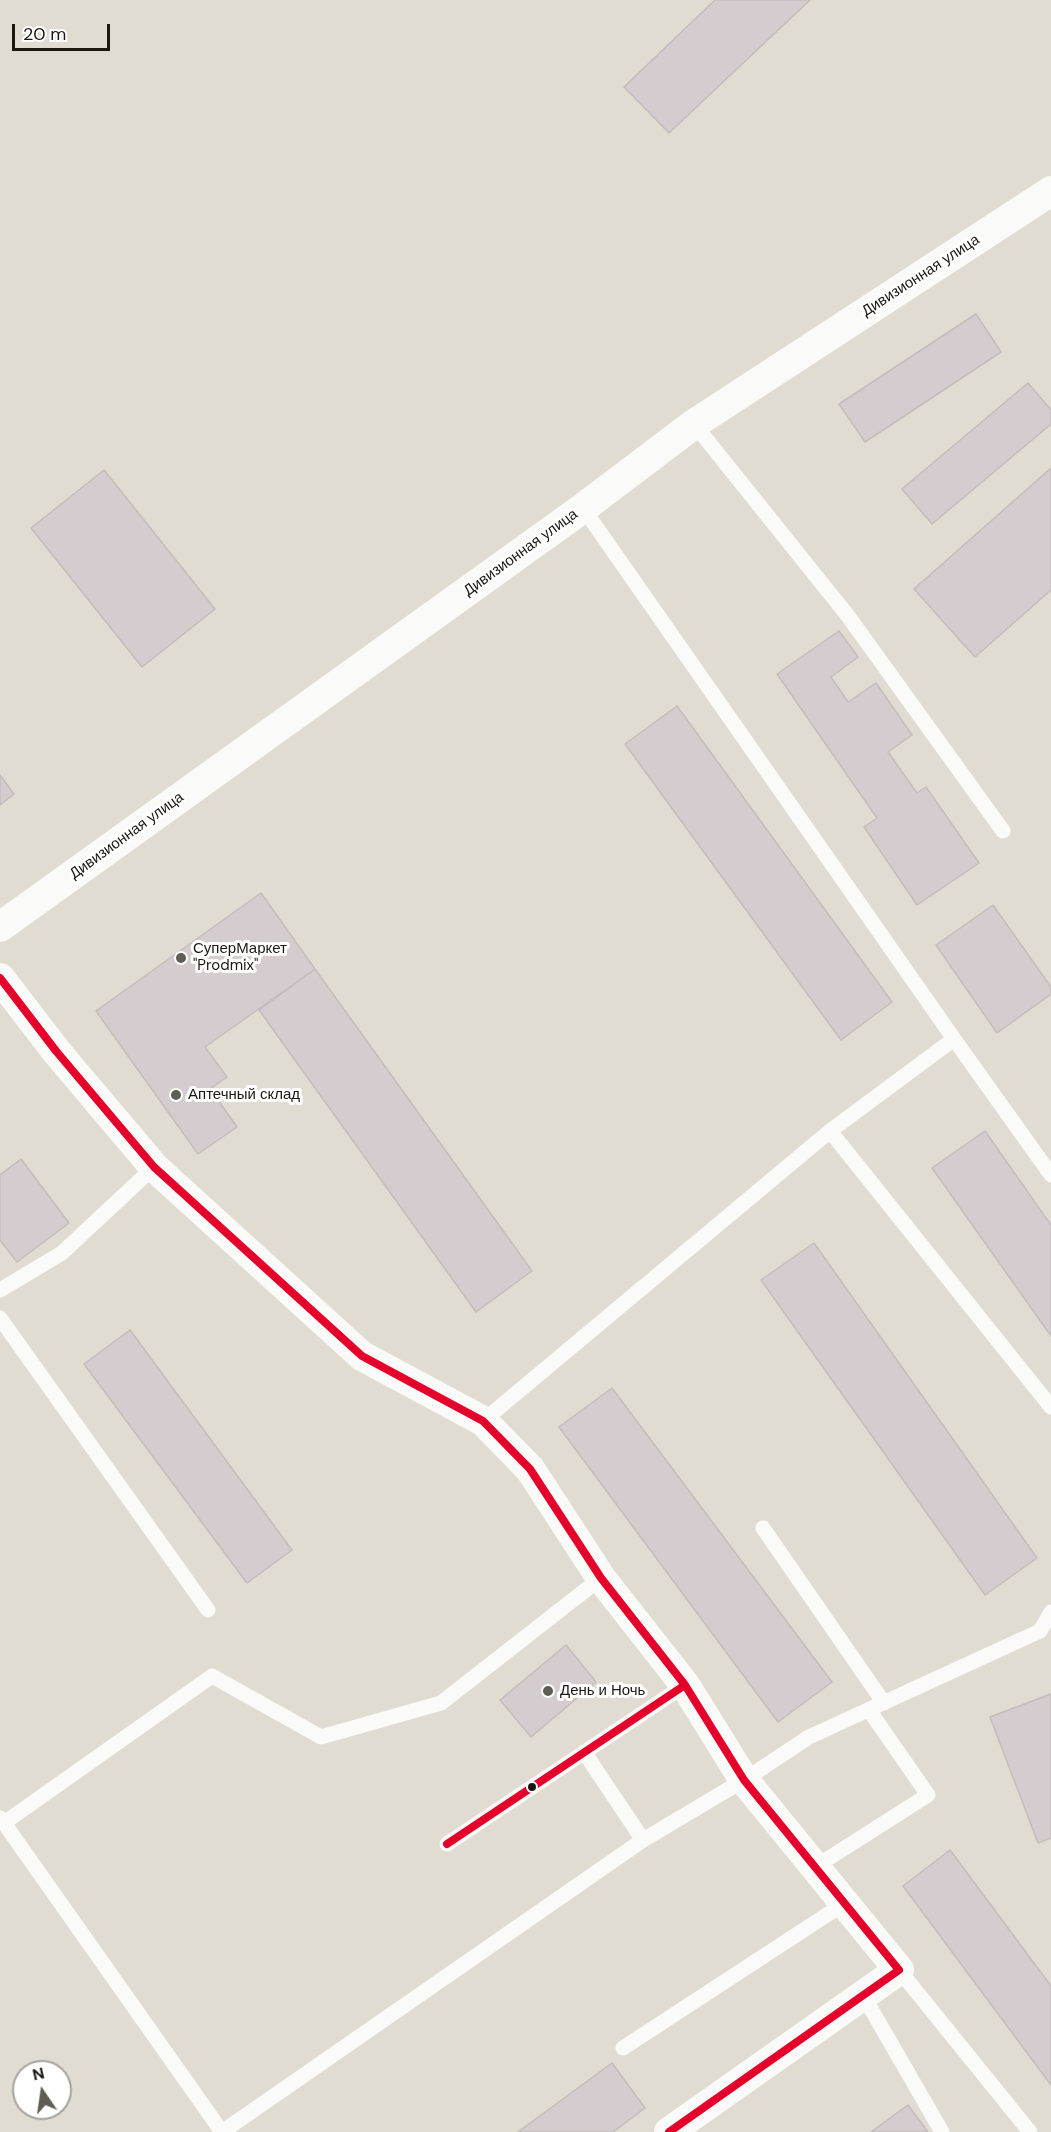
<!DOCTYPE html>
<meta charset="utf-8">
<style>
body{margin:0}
#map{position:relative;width:1051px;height:2132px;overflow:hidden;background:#e1dcd1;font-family:"DM Sans",sans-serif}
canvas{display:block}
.north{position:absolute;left:12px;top:2060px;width:60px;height:60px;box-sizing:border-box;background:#fff;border:2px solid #a4a39f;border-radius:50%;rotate:347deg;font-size:16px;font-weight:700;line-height:24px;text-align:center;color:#1b1810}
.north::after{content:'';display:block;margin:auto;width:21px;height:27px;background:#605d54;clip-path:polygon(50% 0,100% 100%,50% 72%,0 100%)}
.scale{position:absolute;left:12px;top:24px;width:98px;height:27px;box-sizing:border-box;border:3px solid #1b1810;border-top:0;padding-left:8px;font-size:18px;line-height:21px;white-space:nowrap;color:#1b1810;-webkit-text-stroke:4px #fff;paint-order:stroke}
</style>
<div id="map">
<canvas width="1051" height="2132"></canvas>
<div class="north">N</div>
<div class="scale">20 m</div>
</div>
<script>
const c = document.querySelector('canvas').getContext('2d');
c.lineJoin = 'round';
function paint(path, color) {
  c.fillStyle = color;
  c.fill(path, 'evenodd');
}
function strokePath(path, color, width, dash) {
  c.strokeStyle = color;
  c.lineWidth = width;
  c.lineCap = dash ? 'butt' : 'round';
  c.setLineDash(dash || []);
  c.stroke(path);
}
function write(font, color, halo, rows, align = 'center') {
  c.font = font + ' "DM Sans",sans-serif';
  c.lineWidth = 6;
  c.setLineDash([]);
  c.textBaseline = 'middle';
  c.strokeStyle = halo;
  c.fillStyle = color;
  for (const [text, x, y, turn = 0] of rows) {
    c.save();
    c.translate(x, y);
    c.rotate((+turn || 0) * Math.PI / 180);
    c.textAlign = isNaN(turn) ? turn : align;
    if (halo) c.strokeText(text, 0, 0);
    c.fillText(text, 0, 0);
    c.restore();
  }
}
const building = new Path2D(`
 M 715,0 L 810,0 L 669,133 L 624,87 Z
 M 976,314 L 1001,352 L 865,442 L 839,404 Z
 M 1028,383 L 1051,410 L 1051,424 L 932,524 L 902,489 Z
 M 1051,468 L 1051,590 L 975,657 L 914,589 Z
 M 104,470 L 215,609 L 142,667 L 31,528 Z
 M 839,631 L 858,657 L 831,677 L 848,702 L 876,683 L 912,735 L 888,752 L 917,793 L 926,787 L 979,863 L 917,905 L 864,827 L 877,818 L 777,674 Z
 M 677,706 L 892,1002 L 841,1040 L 625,744 Z
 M 0,775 L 14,794 L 0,805 Z
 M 261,893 L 315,969 L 205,1047 L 227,1077 L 210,1089 L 237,1127 L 198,1154 L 96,1011 Z
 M 993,905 L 1051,987 L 1051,994 L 997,1033 L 936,945 Z
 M 315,969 L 532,1271 L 476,1312 L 259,1010 Z
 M 985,1131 L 1051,1225 L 1051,1336 L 932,1168 Z
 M 21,1159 L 69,1223 L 17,1262 L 0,1240 L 0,1175 Z
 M 814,1243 L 1037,1558 L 985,1595 L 761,1280 Z
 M 130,1330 L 292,1550 L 247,1583 L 84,1364 Z
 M 612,1388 L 832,1682 L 778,1722 L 559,1427 Z
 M 566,1645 L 596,1682 L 531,1737 L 500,1700 Z
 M 1051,1694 L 1051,1838 L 1038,1843 L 990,1717 Z
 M 950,1850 L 1051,1986 L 1051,2085 L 903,1886 Z
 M 612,2063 L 645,2108 L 613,2132 L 518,2132 Z
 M 908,2105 L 928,2132 L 871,2132 Z`);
const service = new Path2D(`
 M 694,424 L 848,616 L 1003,831
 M 583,508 L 954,1039 L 1051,1175
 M 830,1131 L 1051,1407
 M 0,1290 L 62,1253 L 154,1167
 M 0,1318 L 208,1610
 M 483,1421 L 830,1131 L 954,1039
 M 763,1528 L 884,1703
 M 584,1752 L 643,1840
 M 0,1818 L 4,1823 L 212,1676 L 321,1737 L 441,1703 L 601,1578
 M 4,1823 L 222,2132 L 643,1840 L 744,1780 L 809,1737 L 1040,1631 L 1051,1612
 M 447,1844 L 685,1685
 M 815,1867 L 928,1795 L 869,1710
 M 899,1970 L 1030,2132
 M 863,1995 L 942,2132
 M 623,2048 L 845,1903`);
const minor = new Path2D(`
 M 0,927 L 583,508 L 694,424 L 1051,191
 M 0,978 L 56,1051 L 154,1167 L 362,1356 L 483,1421 L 530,1469 L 601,1578 L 685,1685 L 744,1780 L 899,1970 L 669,2132`);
const bus1 = new Path2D(`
 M 0,978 L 56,1051 L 154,1167 L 362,1356 L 483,1421 L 530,1469 L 601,1578 L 685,1685 L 744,1780 L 899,1970 L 669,2132
 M 447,1844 L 685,1685`);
const markers = [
 [181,958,6,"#605d54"],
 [176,1095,6,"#605d54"],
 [548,1691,6,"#605d54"],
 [532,1787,5,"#1b1810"]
];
const streetNames = [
 ["Дивизионная улица",921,276,-33],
 ["Дивизионная улица",521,553,-36],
 ["Дивизионная улица",127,836,-36]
];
const poiNames = [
 ["СуперМаркет",193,949],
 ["\"Prodmix\"",193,966],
 ["Аптечный склад",188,1095],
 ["День и Ночь",560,1691]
];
paint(building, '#d5ccd0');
strokePath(building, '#c2bdbb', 1.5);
strokePath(service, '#fafaf8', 15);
strokePath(minor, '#fafaf8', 30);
strokePath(bus1, '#e4002b', 8);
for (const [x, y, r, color] of markers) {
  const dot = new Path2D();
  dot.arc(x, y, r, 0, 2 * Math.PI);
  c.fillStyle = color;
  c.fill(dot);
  strokePath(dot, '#fff', 2);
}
write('15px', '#1b1810', '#fff', streetNames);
write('15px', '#1b1810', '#fff', poiNames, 'left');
</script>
